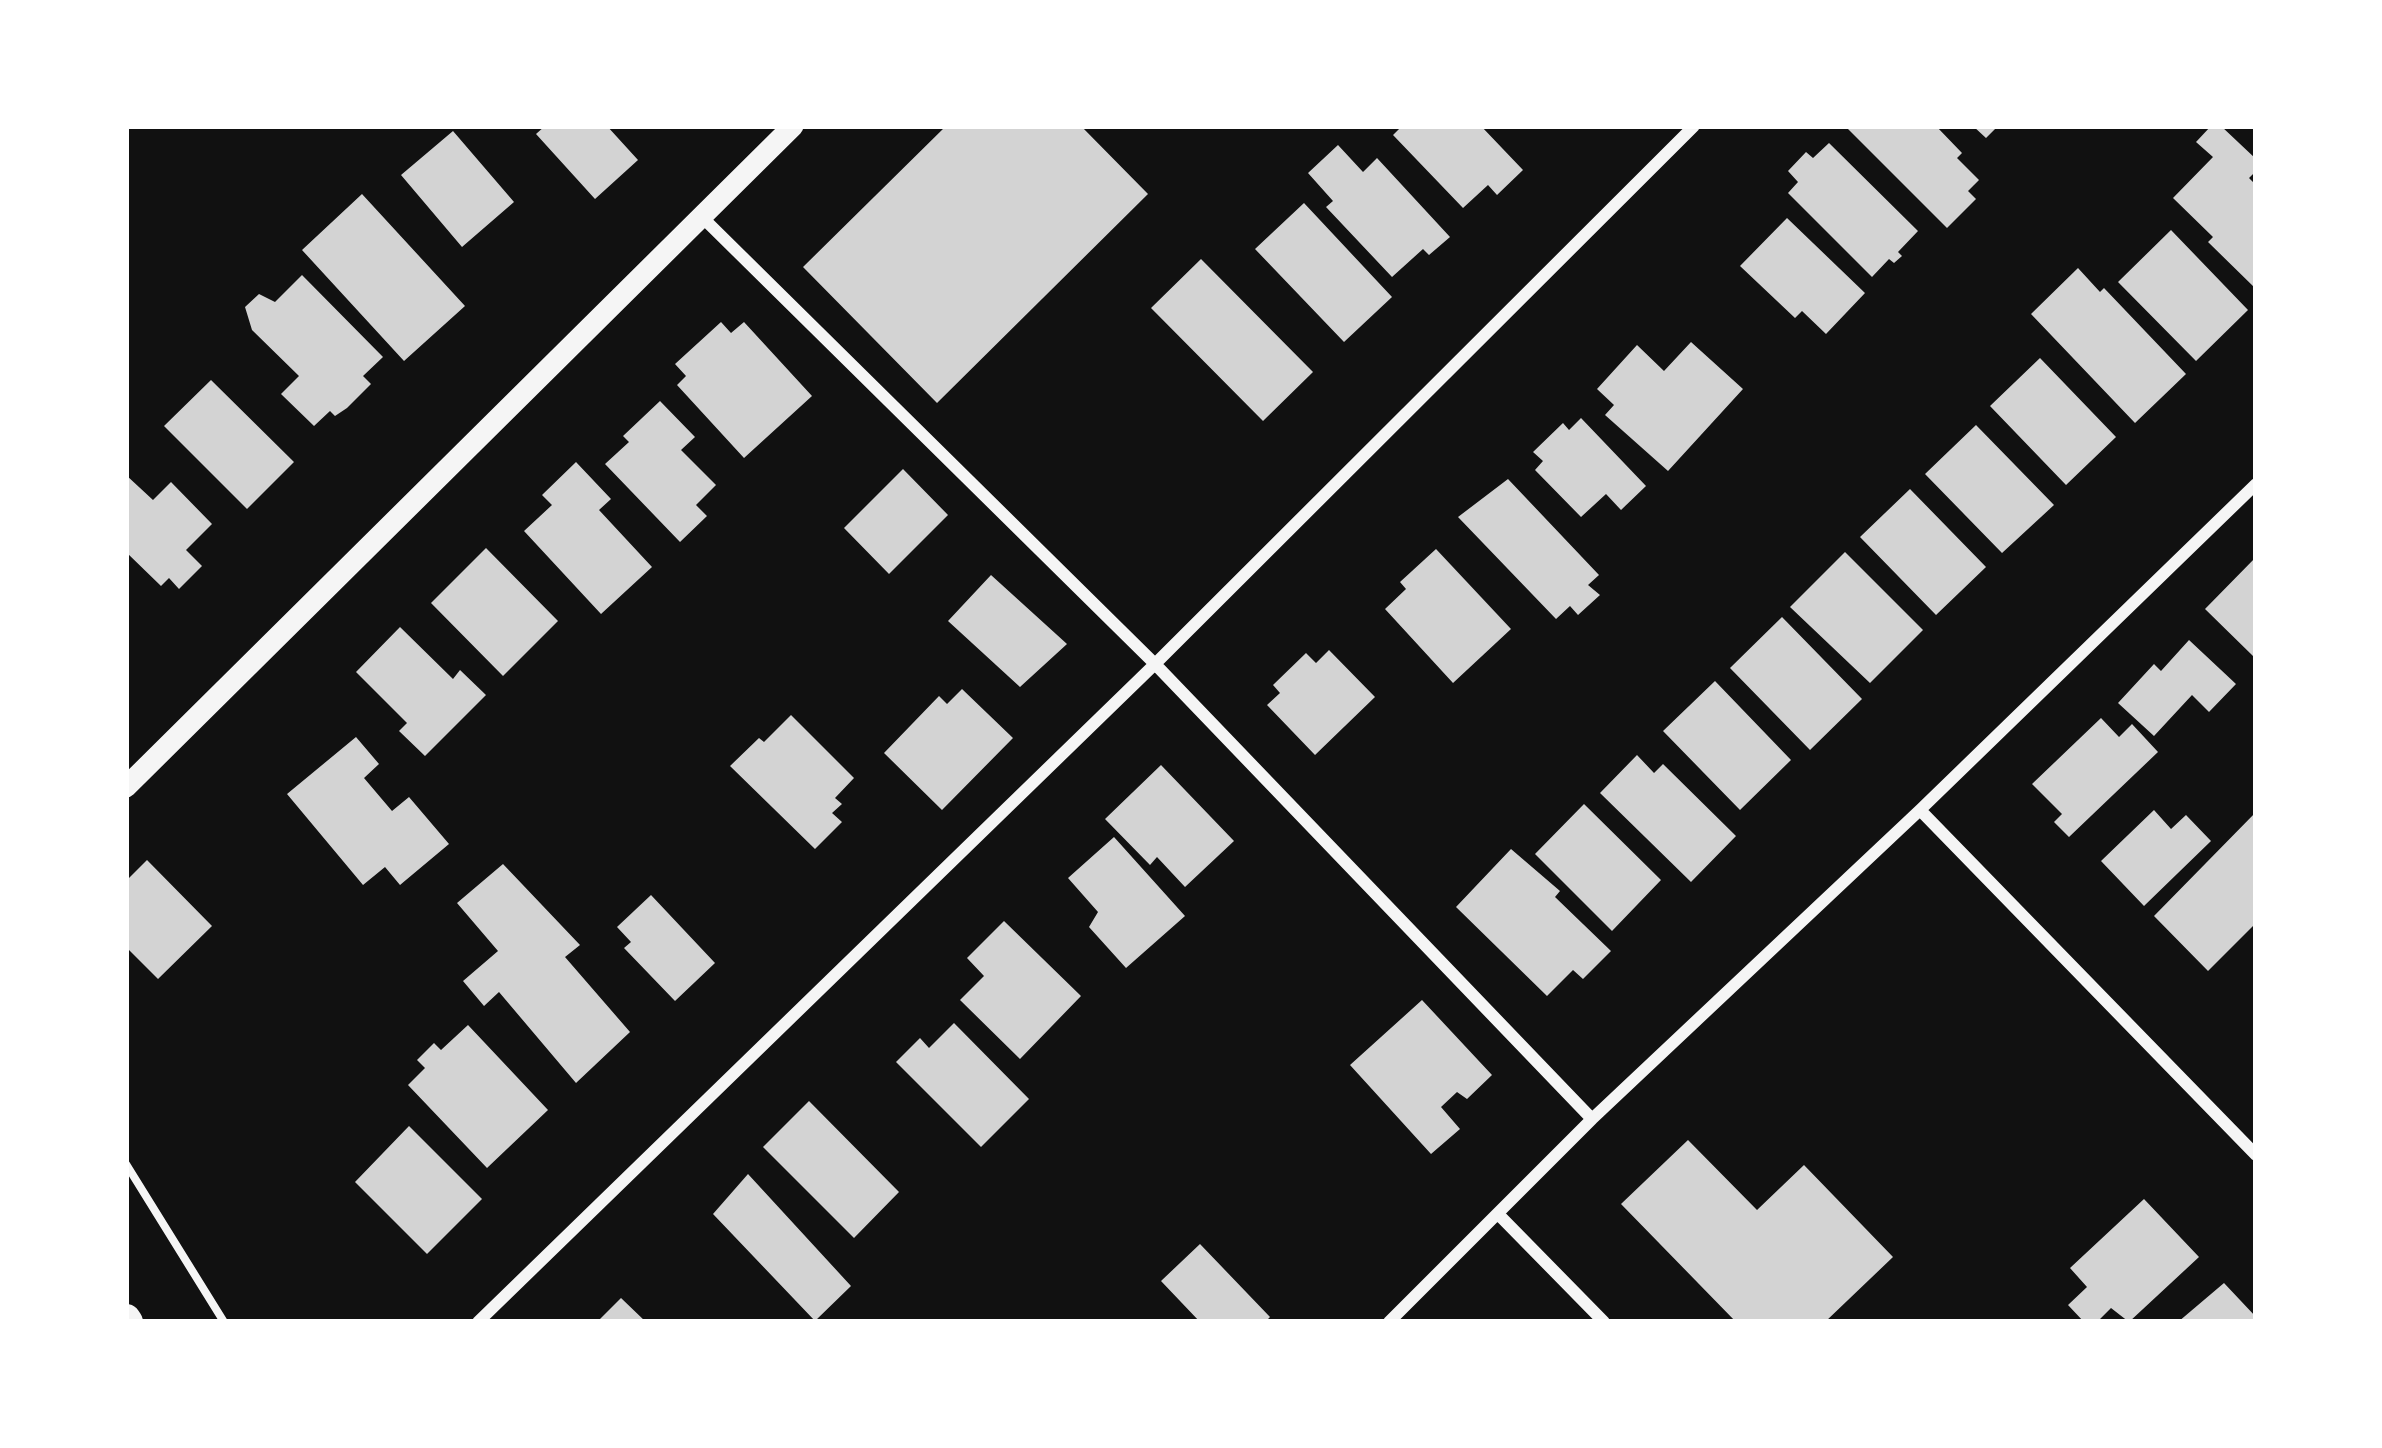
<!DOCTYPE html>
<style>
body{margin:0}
#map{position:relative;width:2382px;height:1448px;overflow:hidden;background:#111;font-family:"Work Sans",sans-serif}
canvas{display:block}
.frame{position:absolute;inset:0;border:129px solid #fff;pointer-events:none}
</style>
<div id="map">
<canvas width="2382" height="1448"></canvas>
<div class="frame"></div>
</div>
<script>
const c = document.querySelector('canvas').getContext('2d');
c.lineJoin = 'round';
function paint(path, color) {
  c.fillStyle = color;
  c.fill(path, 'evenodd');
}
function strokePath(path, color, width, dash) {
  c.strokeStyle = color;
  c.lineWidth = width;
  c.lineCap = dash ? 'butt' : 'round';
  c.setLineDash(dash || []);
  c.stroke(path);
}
const building = new Path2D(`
 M 545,126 L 607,126 L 638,160 L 595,199 L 536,134 Z
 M 946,126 L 1081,126 L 1148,194 L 937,403 L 803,267 Z
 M 1402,126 L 1481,126 L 1523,170 L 1497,195 L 1488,185 L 1463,208 L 1393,135 Z
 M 1851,126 L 1936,126 L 1962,153 L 1957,158 L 1979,180 L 1968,191 L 1976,199 L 1947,228 L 1848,129 Z
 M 1973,126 L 1998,126 L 1986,138 Z
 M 2211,126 L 2221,126 L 2256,159 L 2256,171 L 2249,178 L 2256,185 L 2256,289 L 2208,242 L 2213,237 L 2173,198 L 2213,157 L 2196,142 Z
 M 453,131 L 514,202 L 462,247 L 401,175 Z
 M 1829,143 L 1918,231 L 1898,252 L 1902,256 L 1894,263 L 1889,259 L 1872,277 L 1788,193 L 1798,182 L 1788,171 L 1806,152 L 1813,158 Z
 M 1338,145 L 1363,172 L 1377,158 L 1450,237 L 1429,255 L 1423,249 L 1392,277 L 1326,207 L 1333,201 L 1308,173 Z
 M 362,194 L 465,306 L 404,361 L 302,250 Z
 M 1304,203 L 1392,297 L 1344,342 L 1255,249 Z
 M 1787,218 L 1865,293 L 1826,334 L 1802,311 L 1795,318 L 1740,266 Z
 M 2171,230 L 2248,310 L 2196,361 L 2118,282 Z
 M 1201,259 L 1313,372 L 1263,421 L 1151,308 Z
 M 2078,268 L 2100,292 L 2104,288 L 2186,374 L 2135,423 L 2031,314 Z
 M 302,275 L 383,357 L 363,376 L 371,384 L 347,408 L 335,416 L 330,411 L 314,426 L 281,394 L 299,376 L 252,330 L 245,307 L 259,294 L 275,302 Z
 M 721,322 L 731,333 L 744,322 L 812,396 L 744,458 L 677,385 L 686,376 L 675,364 Z
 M 1691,342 L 1743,389 L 1668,471 L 1605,415 L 1614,405 L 1597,389 L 1637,345 L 1664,371 Z
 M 2040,358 L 2116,437 L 2066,485 L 1990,406 Z
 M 211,380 L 294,462 L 247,509 L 164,426 Z
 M 660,401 L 695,437 L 681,450 L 716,485 L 696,505 L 707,516 L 680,542 L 605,464 L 629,442 L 623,436 Z
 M 1581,418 L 1646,486 L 1621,510 L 1606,494 L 1581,517 L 1535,470 L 1543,461 L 1533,452 L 1563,423 L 1569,430 Z
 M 1976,425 L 2054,505 L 2002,553 L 1925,474 Z
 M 576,462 L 611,499 L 599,510 L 652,567 L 601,614 L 524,531 L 552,505 L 542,495 Z
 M 903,469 L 948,515 L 889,574 L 844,528 Z
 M 126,475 L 153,500 L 171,482 L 212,524 L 186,550 L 202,566 L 179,589 L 169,578 L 161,586 L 126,552 Z
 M 1508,479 L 1599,575 L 1588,585 L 1600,595 L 1578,615 L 1570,606 L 1556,619 L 1458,517 Z
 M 1910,489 L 1986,567 L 1936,615 L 1860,537 Z
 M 486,548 L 558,621 L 503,676 L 431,603 Z
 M 1436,549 L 1511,629 L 1453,683 L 1385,609 L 1406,589 L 1400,582 Z
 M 1845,552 L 1923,630 L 1870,683 L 1790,607 Z
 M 2256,557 L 2256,653 L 2253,656 L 2205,609 Z
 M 991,575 L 1067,644 L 1020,687 L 948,621 Z
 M 1782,617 L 1862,699 L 1810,750 L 1730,668 Z
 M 400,627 L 453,679 L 460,670 L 486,695 L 425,756 L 399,731 L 407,723 L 356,672 Z
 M 2189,640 L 2236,684 L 2209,712 L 2192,695 L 2154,736 L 2118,703 L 2154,664 L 2161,671 Z
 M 1329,650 L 1375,697 L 1315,755 L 1267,705 L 1280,693 L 1273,685 L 1306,653 L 1316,663 Z
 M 1715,681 L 1791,760 L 1740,810 L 1663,731 Z
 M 962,689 L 1013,738 L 942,810 L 884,753 L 939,696 L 947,704 Z
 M 791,715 L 854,778 L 835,798 L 842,804 L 832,813 L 842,822 L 815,849 L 730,766 L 759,738 L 764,742 Z
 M 2101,718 L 2119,737 L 2132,724 L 2158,752 L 2069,837 L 2054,822 L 2062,814 L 2032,784 Z
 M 356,737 L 379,764 L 364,778 L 392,811 L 409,797 L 449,844 L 400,885 L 385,867 L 363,885 L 287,794 Z
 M 1637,755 L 1654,773 L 1663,764 L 1736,836 L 1691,882 L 1600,793 Z
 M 1161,765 L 1234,841 L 1185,887 L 1157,857 L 1150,865 L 1105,819 Z
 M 1584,804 L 1661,880 L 1612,931 L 1535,854 Z
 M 2154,810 L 2171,829 L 2186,815 L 2211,841 L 2144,906 L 2101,861 Z
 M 2256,812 L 2256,923 L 2208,971 L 2154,916 Z
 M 1114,837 L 1185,916 L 1126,968 L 1089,927 L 1098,912 L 1068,878 Z
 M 1511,849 L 1560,891 L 1555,897 L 1611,951 L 1583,979 L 1573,970 L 1547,996 L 1456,907 Z
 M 147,860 L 212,926 L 158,979 L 126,947 L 126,881 Z
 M 503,864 L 580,945 L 565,957 L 630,1032 L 576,1083 L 499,992 L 484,1006 L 463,981 L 498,951 L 457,903 Z
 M 651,895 L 715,963 L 675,1001 L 624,948 L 631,942 L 617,927 Z
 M 1004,921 L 1081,996 L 1020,1059 L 960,1000 L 984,976 L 967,958 Z
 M 1422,1000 L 1492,1075 L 1467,1099 L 1457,1092 L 1441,1107 L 1460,1129 L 1431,1154 L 1350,1065 Z
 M 954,1023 L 1029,1099 L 981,1147 L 896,1062 L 920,1038 L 929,1048 Z
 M 468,1025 L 548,1110 L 487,1168 L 408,1085 L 425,1068 L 417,1060 L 434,1043 L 441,1050 Z
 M 809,1101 L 899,1192 L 854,1238 L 763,1147 Z
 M 409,1126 L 482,1199 L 427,1254 L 355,1182 Z
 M 1688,1140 L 1757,1210 L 1804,1165 L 1893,1257 L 1825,1322 L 1736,1322 L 1621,1204 Z
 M 748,1174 L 851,1286 L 815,1321 L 713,1214 Z
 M 2144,1199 L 2199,1257 L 2129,1322 L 2111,1308 L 2097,1322 L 2084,1322 L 2068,1305 L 2087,1287 L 2070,1268 Z
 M 1200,1244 L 1270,1317 L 1265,1322 L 1200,1322 L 1161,1281 Z
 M 2224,1283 L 2256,1317 L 2256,1322 L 2178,1322 Z
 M 621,1298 L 646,1322 L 597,1322 Z`);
const path = new Path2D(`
 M 126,1164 L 224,1322`);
const minor = new Path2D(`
 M 702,217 L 1155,664 L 1592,1119
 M 1920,810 L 2256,1155
 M 1499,1215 L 1604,1322
 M 478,1322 L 1155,664 L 1694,126
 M 1389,1322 L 1592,1119 L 1920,810 L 2256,484`);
const tertiary = new Path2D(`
 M 126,787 L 793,126`);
const primary = new Path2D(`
 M 126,1319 L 128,1322`);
paint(building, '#d3d3d3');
strokePath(path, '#f5f5f5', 8);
strokePath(minor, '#f5f5f5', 12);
strokePath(tertiary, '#f5f5f5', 21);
strokePath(primary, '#f5f5f5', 30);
</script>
